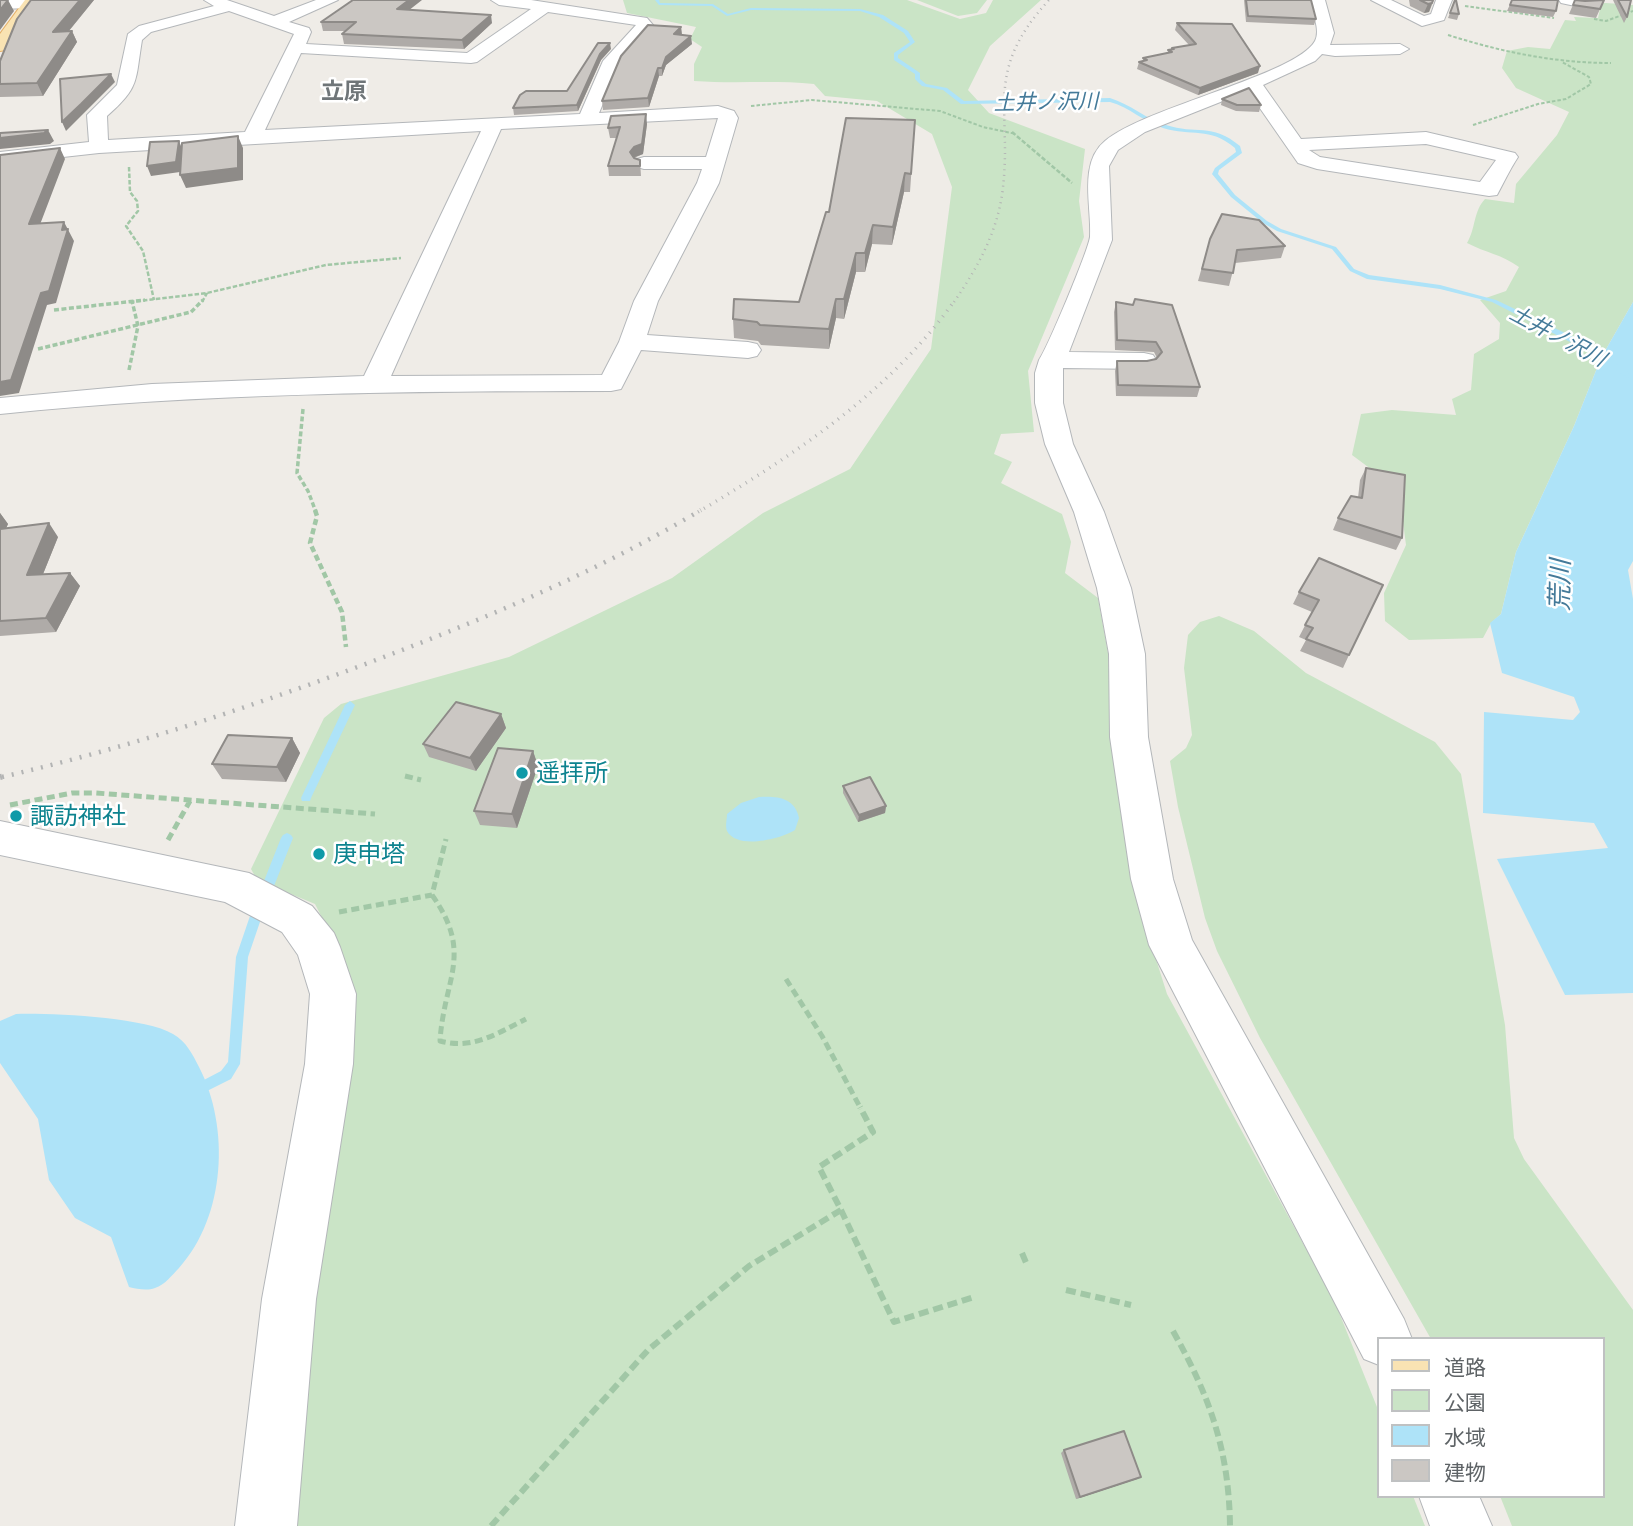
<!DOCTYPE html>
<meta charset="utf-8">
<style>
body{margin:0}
#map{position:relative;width:1633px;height:1526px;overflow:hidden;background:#efece7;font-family:"Exo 2","Noto Sans JP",sans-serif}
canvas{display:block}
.legend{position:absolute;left:1377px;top:1337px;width:228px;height:161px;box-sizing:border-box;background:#fff;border:2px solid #bfc1c2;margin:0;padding:9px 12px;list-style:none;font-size:21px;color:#5e6366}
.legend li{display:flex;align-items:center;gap:14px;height:35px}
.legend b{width:35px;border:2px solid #bfc1c2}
</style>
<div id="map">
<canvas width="1633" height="1526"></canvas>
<ul class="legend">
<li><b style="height:9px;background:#f9e3b3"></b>道路</li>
<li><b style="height:19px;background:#cae4c6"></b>公園</li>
<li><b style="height:19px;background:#aee3f8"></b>水域</li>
<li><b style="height:19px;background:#cbc7c3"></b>建物</li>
</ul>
</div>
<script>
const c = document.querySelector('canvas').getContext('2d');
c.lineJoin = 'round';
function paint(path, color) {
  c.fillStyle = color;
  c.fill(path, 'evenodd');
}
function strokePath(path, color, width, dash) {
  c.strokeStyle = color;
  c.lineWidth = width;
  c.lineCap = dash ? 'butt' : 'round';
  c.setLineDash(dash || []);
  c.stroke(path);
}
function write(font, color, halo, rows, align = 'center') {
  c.font = font + ' "Exo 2","Noto Sans JP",sans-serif';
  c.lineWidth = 5;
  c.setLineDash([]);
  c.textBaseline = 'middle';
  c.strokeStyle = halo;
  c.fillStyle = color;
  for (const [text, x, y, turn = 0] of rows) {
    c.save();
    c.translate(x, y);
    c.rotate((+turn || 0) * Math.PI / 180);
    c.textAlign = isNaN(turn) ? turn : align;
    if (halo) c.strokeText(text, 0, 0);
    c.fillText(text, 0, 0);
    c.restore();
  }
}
const green = new Path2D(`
 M 623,0 L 907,0 L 960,19 L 986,13 L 993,0 L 1041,0 L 990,46 L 968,90 L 989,113 L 1085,149 L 1079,201 L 1084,237 L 1028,371 L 1034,432 L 1001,434 L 994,454 L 1012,462 L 1001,483 L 1062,514 L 1071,542 L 1065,573 L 1098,598 L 1108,653 L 1114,765 L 1143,918 L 1167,994 L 1334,1300 L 1379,1412 L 1379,1496 L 1413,1496 L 1425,1526 L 289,1526 L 302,1377 L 353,1003 L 347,967 L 315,904 L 257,880 L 251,869 L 324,718 L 341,704 L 509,657 L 672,578 L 763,513 L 850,469 L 931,349 L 952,187 L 932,134 L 877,101 L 825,96 L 814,84 C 774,80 735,84 694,81 L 694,64 L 702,47 L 690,39 L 696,27 L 627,13 Z
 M 917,0 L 987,0 L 977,13 L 958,16 Z
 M 1606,3 L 1633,5 L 1633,302 L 1601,358 L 1574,426 L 1516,552 L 1501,614 L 1491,623 L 1483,638 L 1409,640 L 1385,621 L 1384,593 L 1406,545 L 1399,490 L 1352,455 L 1361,414 L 1392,410 L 1456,415 L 1452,399 L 1471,390 L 1474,354 L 1499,339 L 1500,323 L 1480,300 L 1506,291 L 1519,267 C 1501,254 1486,253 1467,243 C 1476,228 1473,212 1485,199 L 1514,203 L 1516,184 L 1557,135 L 1569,112 L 1516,88 L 1502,68 L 1507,51 L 1528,47 L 1550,49 L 1565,20 L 1576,21 L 1574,17 L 1598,18 L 1600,9 L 1590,4 Z
 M 1219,616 L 1254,631 L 1306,673 L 1435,742 L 1461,774 L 1505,1025 L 1514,1138 L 1524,1159 L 1633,1310 L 1633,1526 L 1512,1526 L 1500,1496 L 1603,1496 L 1603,1339 L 1431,1339 L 1260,1038 L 1217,951 L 1205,918 L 1178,807 L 1170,761 L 1186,748 L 1192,735 L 1184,668 L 1188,635 L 1200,622 Z`);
const water = new Path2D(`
 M 1633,302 L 1633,561 L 1628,570 L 1633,599 L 1633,993 L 1565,995 L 1497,859 L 1608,848 L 1594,823 L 1483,813 L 1484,712 L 1573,720 L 1580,712 L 1574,697 L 1502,673 L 1490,623 L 1501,614 L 1516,552 L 1574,426 L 1601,358 Z
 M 759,797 C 776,796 795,797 799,818 L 795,830 C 781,839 737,850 727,831 C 725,826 727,819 727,814 L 741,803 Z
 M 16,1014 C 51,1013 144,1017 173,1034 C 186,1041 193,1055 199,1067 C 230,1127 226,1216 179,1268 C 172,1275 165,1285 155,1288 C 147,1291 137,1289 129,1287 L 111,1237 L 75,1218 L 49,1180 L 38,1119 L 0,1063 L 0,1021 Z`);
const stream = new Path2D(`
 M 655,0 L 659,0 L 660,3 L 713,4 L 728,14 L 751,8 L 860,9 L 883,15 L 908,31 L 915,42 L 898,55 L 898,58 L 920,73 L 920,79 L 926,84 L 947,88 L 964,101 L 1110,98 C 1130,104 1146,119 1166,125 C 1196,135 1211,122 1240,146 L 1242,153 L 1219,170 L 1218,174 L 1235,195 L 1267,221 L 1281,229 L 1336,247 L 1354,269 L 1369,275 L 1440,285 L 1496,300 L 1586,343 L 1633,376 L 1633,381 L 1580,347 L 1492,302 L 1440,289 L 1367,279 L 1350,271 L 1332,249 L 1277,231 L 1263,223 L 1231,197 L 1212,174 L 1215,168 L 1236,152 L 1235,148 C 1209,126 1192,137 1163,128 C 1144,122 1129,107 1110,102 L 961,104 L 943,90 L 922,86 L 915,79 L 915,74 L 894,60 L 894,53 L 910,42 L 904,33 L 879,17 L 860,11 L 751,10 L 727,16 L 712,6 L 659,5 Z
 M 350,701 L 355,705 L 311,798 L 310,801 L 302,801 L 301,798 L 345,705 Z
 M 287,833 L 291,835 L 293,838 L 274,886 L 272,889 L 268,891 L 264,889 L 262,886 L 281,838 L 283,835 Z
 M 256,911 L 260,912 L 262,916 L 248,957 L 240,1064 L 231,1079 L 207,1091 L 202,1089 L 200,1085 L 202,1081 L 221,1071 L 228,1062 L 236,957 L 250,916 L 252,912 Z`);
const pathFar5 = new Path2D(`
 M 1465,6 L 1554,18
 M 1594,19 L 1606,21 L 1633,11
 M 1448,35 C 1502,52 1555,63 1611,63
 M 751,106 L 812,100 L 940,111 L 983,127 L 1016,134
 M 1473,125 L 1538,104 L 1566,99 L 1591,84 L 1589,77 L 1562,62`);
const pathFar4 = new Path2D(`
 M 1012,132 L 1072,183
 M 129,167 L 130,192 L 137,201 L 138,211 L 126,226 L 143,251 L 154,300
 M 130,302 L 207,293 L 326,265 L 401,258
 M 202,302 L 207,293`);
const pathFar3 = new Path2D(`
 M 54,310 L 145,300
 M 38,349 L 191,312 L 203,300
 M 129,370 L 138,326 L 132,301
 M 303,409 L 297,473 L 308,491 L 316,512`);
const pathFar2 = new Path2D(`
 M 315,510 L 317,516 L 310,543 L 342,612 L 346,647`);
const pathFar1 = new Path2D(`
 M 405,776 L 421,780
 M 10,805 L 72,793 L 96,793 L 375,814
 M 168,840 L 190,801
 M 432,895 C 474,954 444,978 440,1041 C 473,1050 498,1033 526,1019
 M 339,912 L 432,895 L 446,839
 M 786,979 L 822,1036 L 861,1109`);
const path = new Path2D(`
 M 841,1210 L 894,1322 L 974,1297
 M 1022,1253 L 1027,1265
 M 1066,1290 L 1131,1305
 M 1173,1331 C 1210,1397 1229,1450 1230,1526
 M 491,1526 L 648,1350 L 749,1266 L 841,1210 L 819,1167 L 873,1132 L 860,1107`);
const minor = new Path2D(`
 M 0,0 L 36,0 L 38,3 L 30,8 L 0,9 Z
 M 204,0 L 227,0 L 274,16 L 316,0 L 338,0 L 289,22 L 309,28 L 311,32 L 306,44 L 467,53 L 531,9 L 499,5 L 491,0 L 531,0 L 647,18 L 653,25 L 620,63 L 599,113 L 718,106 L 734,111 L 738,118 L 719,183 L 658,301 L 647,335 L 748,342 L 757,344 L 761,350 L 757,356 L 748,358 L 641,350 L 621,389 L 611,391 C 407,391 203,393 0,414 L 0,398 L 152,384 L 364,376 L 481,131 L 99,153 L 0,164 L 0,152 L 89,142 L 87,115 L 117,85 L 128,34 L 139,26 L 214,6 ZM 229,11 L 294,34 L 245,132 L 108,140 L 107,116 C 140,87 135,82 142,40 L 151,32 ZM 548,12 L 636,25 L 603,61 L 580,114 L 265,130 L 301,53 L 471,63 L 477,62 ZM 718,118 L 706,157 L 644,157 L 637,159 L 634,163 L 637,167 L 644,169 L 702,169 L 697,183 L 634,301 L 619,342 L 602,375 L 391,376 L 501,129 Z
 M 1309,0 L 1325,0 L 1334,33 L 1330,45 L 1400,44 L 1409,49 L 1400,54 L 1335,56 L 1322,54 L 1315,61 L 1263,85 L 1301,139 L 1426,132 L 1515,153 L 1518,157 C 1510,169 1504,182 1497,195 L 1489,196 L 1317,169 L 1298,163 L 1248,91 L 1145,132 L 1118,150 L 1109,166 L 1112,240 L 1069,352 L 1144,353 L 1153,355 L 1157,361 L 1153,367 L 1144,369 L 1063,368 L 1063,403 L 1073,444 L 1104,512 L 1131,588 L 1145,654 L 1148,737 L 1173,879 L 1192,940 L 1404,1319 L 1412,1339 L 1379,1339 L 1379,1365 L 1364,1359 L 1149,945 L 1131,879 L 1110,737 L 1109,654 L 1097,588 L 1074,512 L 1045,444 L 1035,403 L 1035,373 L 1039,360 C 1048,347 1088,251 1090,237 C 1092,207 1078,163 1105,141 C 1145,107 1296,75 1315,41 C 1321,30 1312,12 1309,0 ZM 1426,144 L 1496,160 L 1480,182 L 1320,157 L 1309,150 Z
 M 1371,0 L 1391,0 L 1424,16 L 1431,14 L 1436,0 L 1452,0 L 1444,20 L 1422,26 Z
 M 1559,0 L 1586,0 L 1588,2 L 1580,7 L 1561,3 Z
 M 0,821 L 249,873 L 312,906 L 334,933 L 340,947 L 356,994 L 353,1064 L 316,1299 L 297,1526 L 235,1526 L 262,1299 L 305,1064 L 310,994 L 298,955 L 282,932 L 225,902 L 0,855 Z
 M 1419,1496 L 1479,1496 L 1492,1526 L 1430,1526 Z`);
const major = new Path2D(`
 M 25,0 L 41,0 L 6,50 L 0,51 L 0,34 Z`);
const railFar3 = new Path2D(`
 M 954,302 C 976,270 996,235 1002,195 C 1014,110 981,74 1049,0`);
const railFar2 = new Path2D(`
 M 698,512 C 793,456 891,391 955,300`);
const railFar1 = new Path2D(`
 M 2,777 C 127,748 248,708 368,663 C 482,620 595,573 701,510`);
const rail = new Path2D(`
 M 0,777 L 9,775`);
const wall = new Path2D(`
 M 31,0 L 94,0 L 69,31 L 72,31 L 77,42 L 43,96 L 0,97 L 0,61 Z
 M 1244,0 L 1311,0 L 1316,19 L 1314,25 L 1246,22 Z
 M 1409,0 L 1434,0 L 1429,12 L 1424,13 L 1410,6 Z
 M 1455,0 L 1459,14 L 1457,20 L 1448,18 Z
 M 1512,0 L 1556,11 L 1553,17 L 1507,11 Z
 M 1575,0 L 1585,1 L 1604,0 L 1596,18 L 1569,14 Z
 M 1613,0 L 1631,0 L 1627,17 L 1624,23 Z
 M 409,10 L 492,23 L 464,49 L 344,44 L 342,34 L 346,31 L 323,31 L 321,22 Z
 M 1177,23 L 1258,73 L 1198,95 L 1137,69 L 1139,62 L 1143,61 L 1143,58 L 1168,53 L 1168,50 L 1172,49 L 1172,48 L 1189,45 L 1175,30 Z
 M 681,27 L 682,35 L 692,44 L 666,65 L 662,76 L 659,76 L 649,107 L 603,110 L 602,101 Z
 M 611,49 L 601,60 L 578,111 L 514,115 L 513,108 L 567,91 Z
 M 1222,99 L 1261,105 L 1259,112 L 1236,111 L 1221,105 Z
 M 915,120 L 910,192 L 904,192 L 892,245 L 872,244 L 865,272 L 856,272 L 844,319 L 836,318 L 829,349 L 761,345 L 758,341 L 734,338 L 733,319 L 799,302 L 829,212 Z
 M 647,124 L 643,154 L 634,158 L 640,160 L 641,176 L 609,176 L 608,166 L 617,138 L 610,138 L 608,128 Z
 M 1210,239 L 1285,246 L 1281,258 L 1235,263 L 1229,286 L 1198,281 Z
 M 1116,302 L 1200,387 L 1197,397 L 1116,396 L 1115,371 L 1117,361 L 1147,361 L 1157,358 L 1154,352 L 1115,350 L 1114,312 Z
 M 1366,468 L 1402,538 L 1396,550 L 1333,530 L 1338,518 L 1358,498 L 1360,480 Z
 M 0,513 L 8,524 L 6,528 L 58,537 L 43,574 L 70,573 L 80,586 L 56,632 L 0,636 Z
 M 1319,558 L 1349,655 L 1343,668 L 1300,651 L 1306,640 L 1299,637 L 1312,612 L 1293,604 L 1299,592 Z
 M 501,714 L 506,728 L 476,771 L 429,757 L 423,744 Z
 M 292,738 L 300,753 L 286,782 L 222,779 L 212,764 Z
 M 533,751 L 538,766 L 517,828 L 480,825 L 474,811 Z
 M 843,786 L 886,806 L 885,813 L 858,822 L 843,793 Z
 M 1064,1450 L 1137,1479 L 1076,1499 L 1061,1453 Z`);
const shadedWall = new Path2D(`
 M 8,0 L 14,11 L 0,30 L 0,10 Z
 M 80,0 L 94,0 L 58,44 L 53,32 Z
 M 409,0 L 422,0 L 399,18 L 397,9 Z
 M 1432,3 L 1429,12 L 1424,13 L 1428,4 Z
 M 491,15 L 492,23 L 464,49 L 462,40 Z
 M 681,27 L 682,36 L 674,34 Z
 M 72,31 L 77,42 L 43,96 L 37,83 Z
 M 691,36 L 692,44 L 666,65 L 662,76 L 662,68 L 666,57 Z
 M 610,43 L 611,49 L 601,60 L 578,111 L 577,105 L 600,54 Z
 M 1260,66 L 1258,73 L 1198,95 L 1200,88 Z
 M 658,68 L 659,76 L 649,107 L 648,98 Z
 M 111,74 L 115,82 L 66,131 L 62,122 Z
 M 646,114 L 647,124 L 643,154 L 635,157 L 631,163 L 630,152 Z
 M 48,130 L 54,141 L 50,144 L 0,149 L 0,138 Z
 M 238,136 L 243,148 L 243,180 L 186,188 L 180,175 Z
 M 179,141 L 183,151 L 180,172 L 151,176 L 147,166 Z
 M 60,148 L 65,159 L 36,235 L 29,224 Z
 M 905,173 L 904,192 L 892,245 L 893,227 Z
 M 64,222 L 74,241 L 56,303 L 47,305 L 19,393 L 0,396 L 0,382 L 62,230 Z
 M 873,225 L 872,244 L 865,272 L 865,253 Z
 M 856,253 L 856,272 L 844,319 L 844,299 Z
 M 836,299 L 836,318 L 829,349 L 829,329 Z
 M 0,513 L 8,524 L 0,542 Z
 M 49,523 L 58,537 L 37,589 L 27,575 Z
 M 70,573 L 80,586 L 56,632 L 46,618 Z
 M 501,714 L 506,728 L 476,771 L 470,758 Z
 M 292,738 L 300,753 L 286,782 L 277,767 Z
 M 533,751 L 538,766 L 517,828 L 512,814 Z
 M 886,806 L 885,813 L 858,822 L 859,815 Z
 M 1141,1477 L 1137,1479 L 1076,1499 L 1080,1497 Z`);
const building = new Path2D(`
 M 0,0 L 8,0 L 0,10 Z
 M 31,0 L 80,0 L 53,32 L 72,31 L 37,83 L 0,84 L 0,61 L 17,19 Z
 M 353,0 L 409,0 L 397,9 L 491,15 L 462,40 L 342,34 L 356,22 L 321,22 Z
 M 1246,0 L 1311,0 L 1316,19 L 1248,16 Z
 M 1420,0 L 1433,0 L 1432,3 L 1428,4 Z
 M 1455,0 L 1456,0 L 1459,14 L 1450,13 Z
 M 1512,0 L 1558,0 L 1556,11 L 1510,5 Z
 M 1575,0 L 1585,1 L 1604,0 L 1600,9 L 1573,5 Z
 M 1618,0 L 1631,0 L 1627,17 Z
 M 1177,23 L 1232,24 L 1260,66 L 1200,88 L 1139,62 L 1147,60 L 1143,58 L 1172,52 L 1168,50 L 1174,49 L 1172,48 L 1196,44 Z
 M 648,25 L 681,27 L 674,34 L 691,36 L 666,57 L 662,68 L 658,68 L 648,98 L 602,101 L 621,56 Z
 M 598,43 L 610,43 L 600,54 L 577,105 L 513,108 L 520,95 L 526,91 L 567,91 Z
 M 111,74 L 81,104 L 62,122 L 60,79 Z
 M 1249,88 L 1261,105 L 1237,105 L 1222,99 Z
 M 646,114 L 642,144 L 634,147 L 630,152 L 634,158 L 640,160 L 640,166 L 608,166 L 620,127 L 608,128 L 611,116 Z
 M 846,118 L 915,120 L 911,174 L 905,173 L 893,227 L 873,225 L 865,253 L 856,253 L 844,299 L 836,299 L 829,329 L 760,325 L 757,322 L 733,319 L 734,299 L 799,302 L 826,212 L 829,212 Z
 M 48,130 L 44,133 L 0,138 L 0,133 Z
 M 238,136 L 238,168 L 180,175 L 182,143 Z
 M 179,141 L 176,162 L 147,166 L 150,142 Z
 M 60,148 L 29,224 L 64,222 L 62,230 L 68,229 L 49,291 L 41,293 L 11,380 L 0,382 L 0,155 Z
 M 1222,214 L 1259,220 L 1285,246 L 1237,250 L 1233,273 L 1202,269 L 1210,239 Z
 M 1135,299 L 1172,305 L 1200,387 L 1118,385 L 1117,361 L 1147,361 L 1156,359 L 1162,352 L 1156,342 L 1117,340 L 1116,302 L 1133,305 Z
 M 1366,468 L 1405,475 L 1402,538 L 1338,518 L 1351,496 L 1362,498 Z
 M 49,523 L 27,575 L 70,573 L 46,618 L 0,621 L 0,529 Z
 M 1319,558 L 1383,585 L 1349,655 L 1306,639 L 1313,628 L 1305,625 L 1319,600 L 1299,592 Z
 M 456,702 L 501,714 L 470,758 L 423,744 Z
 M 228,735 L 292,738 L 277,767 L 212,764 Z
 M 498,748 L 533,751 L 512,814 L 474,811 Z
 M 870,777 L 886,806 L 859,815 L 843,786 Z
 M 1124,1431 L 1141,1477 L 1080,1497 L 1064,1450 Z`);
const markers = [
 [522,773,7,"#0f9aa8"],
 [16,816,7,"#0f9aa8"],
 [319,854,7,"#0f9aa8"]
];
const farWaternames = [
 ["土井ノ沢川",1046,102,-1],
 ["土井ノ沢川",1558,336,28]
];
const farQuarternames = [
 ["立原",344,91]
];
const cultureNames = [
 ["遥拝所",536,773],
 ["諏訪神社",30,816],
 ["庚申塔",333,854]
];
const waterNames = [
 ["荒川",1560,585,-89]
];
paint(green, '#cae4c6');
paint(water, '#aee3f8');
paint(stream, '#aee3f8');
strokePath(minor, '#b4b7ba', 2);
strokePath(major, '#e6b169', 2);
strokePath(pathFar5, '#a1c7a6', 2, [3.5, 2]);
strokePath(pathFar4, '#a1c7a6', 2.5, [4.5, 2]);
strokePath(pathFar3, '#a1c7a6', 3.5, [5, 2.5]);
strokePath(pathFar2, '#a1c7a6', 4.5, [6, 3.5]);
strokePath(pathFar1, '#a1c7a6', 5, [8, 4.5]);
strokePath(path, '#a1c7a6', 6, [10, 5]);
paint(minor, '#fff');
paint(major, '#f9e3b3');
strokePath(railFar3, '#b3b4b4', 2.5, [1, 4.5]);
strokePath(railFar2, '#b3b4b4', 3.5, [1, 6]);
strokePath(railFar1, '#b3b4b4', 4.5, [2, 8]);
strokePath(rail, '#b3b4b4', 6, [2, 10]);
paint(wall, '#afaba8');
paint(shadedWall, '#8e8b88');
paint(building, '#cbc7c3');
strokePath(building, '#8e8b88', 2);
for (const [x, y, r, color] of markers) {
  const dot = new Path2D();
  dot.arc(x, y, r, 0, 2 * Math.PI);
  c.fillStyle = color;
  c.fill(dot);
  strokePath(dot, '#fff', 2.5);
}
write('italic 21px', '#447a99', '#fff', farWaternames);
write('bold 23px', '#6f7578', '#fff', farQuarternames);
write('24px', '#0d838f', '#fff', cultureNames, 'left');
write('italic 26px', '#447a99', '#fff', waterNames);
</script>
